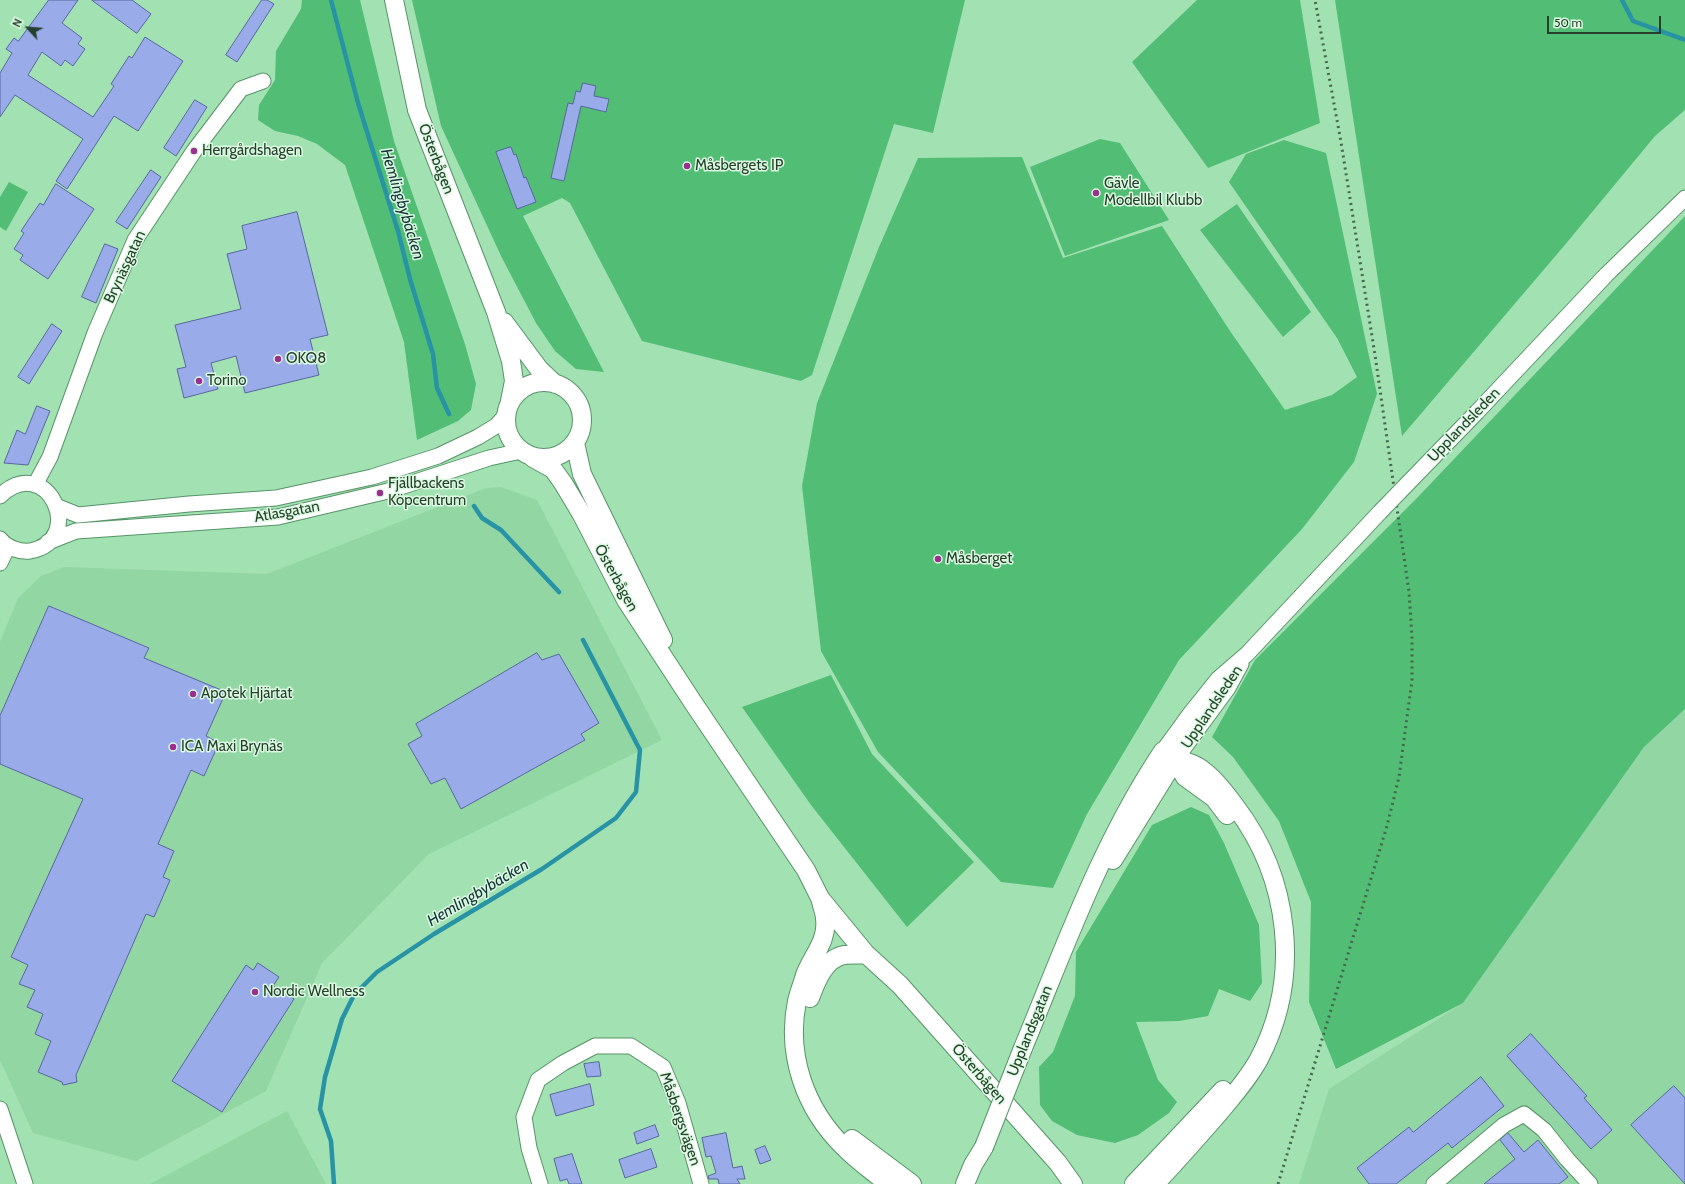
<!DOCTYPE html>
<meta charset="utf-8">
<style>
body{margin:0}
#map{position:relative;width:1685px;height:1184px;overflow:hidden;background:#a2e1b2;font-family:Cabin,sans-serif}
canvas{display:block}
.north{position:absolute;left:8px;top:8px;width:40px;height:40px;-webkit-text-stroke:3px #dbfae1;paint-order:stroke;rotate:296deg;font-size:11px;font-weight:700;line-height:16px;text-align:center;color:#27402d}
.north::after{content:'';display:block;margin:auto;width:14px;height:18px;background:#27402d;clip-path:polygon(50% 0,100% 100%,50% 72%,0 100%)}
.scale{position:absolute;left:1547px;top:16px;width:114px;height:18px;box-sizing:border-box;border:2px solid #27402d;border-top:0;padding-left:5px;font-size:12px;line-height:14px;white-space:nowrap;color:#27402d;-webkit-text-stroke:3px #dbfae1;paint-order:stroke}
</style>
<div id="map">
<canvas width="1685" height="1184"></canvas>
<div class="north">N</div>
<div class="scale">50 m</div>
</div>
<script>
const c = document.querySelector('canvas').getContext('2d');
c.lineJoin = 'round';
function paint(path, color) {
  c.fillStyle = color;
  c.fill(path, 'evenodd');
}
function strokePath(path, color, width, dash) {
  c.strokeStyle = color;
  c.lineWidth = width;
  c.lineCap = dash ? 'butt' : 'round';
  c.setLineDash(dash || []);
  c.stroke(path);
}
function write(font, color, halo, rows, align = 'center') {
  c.font = font + ' Cabin,sans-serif';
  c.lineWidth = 3;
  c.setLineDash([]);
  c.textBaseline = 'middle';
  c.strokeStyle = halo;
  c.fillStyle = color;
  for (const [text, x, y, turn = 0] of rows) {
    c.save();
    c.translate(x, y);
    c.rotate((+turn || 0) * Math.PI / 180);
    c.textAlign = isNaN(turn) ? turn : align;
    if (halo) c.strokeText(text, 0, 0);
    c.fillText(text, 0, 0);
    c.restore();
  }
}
const built = new Path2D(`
 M 501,487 L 537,500 L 662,740 L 429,854 L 322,963 L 266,1091 L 136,1161 L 33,1133 L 0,1060 L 0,642 L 18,598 L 41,576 L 64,567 L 267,574 L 486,488 Z
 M 1685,709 L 1685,1184 L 1299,1184 L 1329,1089 L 1463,1003 L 1644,747 Z
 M 287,1111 L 326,1184 L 150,1184 Z`);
const green = new Path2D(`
 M 302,0 L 360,0 L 394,141 L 465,344 L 476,384 L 471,410 L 458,421 L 417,440 L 404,342 L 345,165 L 317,144 L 298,136 L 275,131 L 258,120 L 259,105 L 275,80 L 276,51 L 301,9 Z
 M 412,0 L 965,0 L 933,133 L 894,124 L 812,375 L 801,381 L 642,341 L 570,203 L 562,198 L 523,216 L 604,372 L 576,369 L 555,351 L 536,323 L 502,258 L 441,126 Z
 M 1197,0 L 1300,0 L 1320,123 L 1208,168 L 1132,62 Z
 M 1335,0 L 1685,0 L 1685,110 L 1655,136 L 1564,246 L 1402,436 Z
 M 1100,139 L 1120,143 L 1169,220 L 1065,256 L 1030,167 Z
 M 1284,140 L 1326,153 L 1377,394 L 1354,462 L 1302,529 L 1179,660 L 1087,814 L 1053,888 L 1001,882 L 878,752 L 821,651 L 802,486 L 817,403 L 879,247 L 918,158 L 1022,157 L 1063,258 L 1162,226 L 1230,331 L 1285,410 L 1332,395 L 1357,377 L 1337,338 L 1229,182 L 1246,154 Z
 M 9,182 L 28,192 L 6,231 L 0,227 L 0,197 Z
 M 1237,204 L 1311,312 L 1283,337 L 1200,230 Z
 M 1685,216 L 1685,709 L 1644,747 L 1463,1003 L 1336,1069 L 1309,1002 L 1311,902 L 1279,821 L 1233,757 L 1212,737 L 1255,660 L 1417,498 Z
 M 831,675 L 872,754 L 974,862 L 907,927 L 811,805 L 742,707 Z
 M 1191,807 L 1209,815 L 1224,843 L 1259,925 L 1262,983 L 1250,1001 L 1219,989 L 1208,1016 L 1179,1021 L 1136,1022 L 1158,1080 L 1177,1102 L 1169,1113 L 1138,1135 L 1115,1143 L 1077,1135 L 1052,1121 L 1040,1105 L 1039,1067 L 1053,1052 L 1075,996 L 1076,952 L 1152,825 Z`);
const stream = new Path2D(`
 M 331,0 L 358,103 L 398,231 L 410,279 L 433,354 L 437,388 L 449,414
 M 1622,0 L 1633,21 L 1685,40
 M 474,506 L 482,518 L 501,530 L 559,592
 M 334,1184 L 331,1141 L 320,1109 L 325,1077 L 342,1019 L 354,995 L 377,972 L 434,934 L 542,869 L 616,818 L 636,792 L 640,750 L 583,640`);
const building = new Path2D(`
 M 49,0 L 78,0 L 62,23 L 82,38 L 78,44 L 85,49 L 73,66 L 65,60 L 61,66 L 42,52 L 28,75 L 93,117 L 114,86 L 111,84 L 129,56 L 132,58 L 145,37 L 183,61 L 138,131 L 114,116 L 67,189 L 56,181 L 83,139 L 15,95 L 0,117 L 0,73 L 12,53 L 6,49 L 14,38 L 18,41 Z
 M 92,0 L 132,0 L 151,14 L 137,33 Z
 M 262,0 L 267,0 L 274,4 L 237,62 L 226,55 Z
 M 583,83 L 596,86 L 594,96 L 609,99 L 606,112 L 581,106 L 564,181 L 551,178 L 568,103 L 573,104 L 576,91 L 580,92 Z
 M 195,100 L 207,107 L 176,156 L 164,148 Z
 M 511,147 L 514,155 L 516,154 L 524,178 L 526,177 L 536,202 L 517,209 L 496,152 Z
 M 151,170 L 161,177 L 127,229 L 116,222 Z
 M 56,184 L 94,209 L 48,279 L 20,260 L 23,255 L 14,249 L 24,233 L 21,231 L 29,219 L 40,203 L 43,205 Z
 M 297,212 L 328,335 L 310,339 L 319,375 L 245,393 L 236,356 L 211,363 L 218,389 L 184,398 L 177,369 L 186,367 L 175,325 L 241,309 L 227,254 L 247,249 L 242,226 Z
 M 105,244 L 118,249 L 96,303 L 82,297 Z
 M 52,324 L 62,331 L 29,384 L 18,377 Z
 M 37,406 L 50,411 L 28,465 L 4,463 L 17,430 L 25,434 Z
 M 49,606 L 149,648 L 144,658 L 226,692 L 206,736 L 219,743 L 204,776 L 191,770 L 158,844 L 174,851 L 163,877 L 170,880 L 154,917 L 146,914 L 76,1075 L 77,1082 L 63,1085 L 62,1082 L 38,1072 L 51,1041 L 35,1034 L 43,1014 L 27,1007 L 35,990 L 19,984 L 28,965 L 11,957 L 83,799 L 0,764 L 0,716 Z
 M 537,653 L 542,660 L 559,654 L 599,723 L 581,734 L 585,740 L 461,809 L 445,778 L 431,784 L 408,744 L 422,736 L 416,724 Z
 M 258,963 L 279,977 L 273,986 L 294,999 L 222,1112 L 172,1081 L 246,965 L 253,970 Z
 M 1531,1034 L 1587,1096 L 1584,1098 L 1612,1130 L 1591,1149 L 1507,1056 Z
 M 599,1062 L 601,1076 L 587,1077 L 584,1064 Z
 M 1481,1077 L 1504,1106 L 1452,1148 L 1448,1143 L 1396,1184 L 1369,1184 L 1357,1168 L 1409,1127 L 1413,1132 Z
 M 590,1084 L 594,1105 L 556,1116 L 550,1095 Z
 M 1674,1086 L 1685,1098 L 1685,1184 L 1631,1125 Z
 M 655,1125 L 659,1136 L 637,1144 L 634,1133 Z
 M 726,1133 L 733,1168 L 742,1166 L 745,1179 L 737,1179 L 740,1184 L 719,1184 L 718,1179 L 709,1179 L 708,1176 L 716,1173 L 711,1156 L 706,1157 L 702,1138 Z
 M 1508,1133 L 1524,1152 L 1538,1140 L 1568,1177 L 1559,1184 L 1484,1184 L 1515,1159 L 1500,1140 Z
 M 765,1146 L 771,1160 L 760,1164 L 755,1150 Z
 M 651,1149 L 657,1167 L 625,1178 L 619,1160 Z
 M 572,1154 L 582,1184 L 569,1184 L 567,1179 L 560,1181 L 554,1159 Z`);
const minor = new Path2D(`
 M 1477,412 L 1606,275 L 1685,198
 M 35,485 L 50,457 L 95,333 L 135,240 L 194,151 L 241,89 L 263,81
 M 0,496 C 47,451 88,540 30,551 C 19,552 7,548 0,539
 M 58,507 L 78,515 L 189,504 L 276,498 L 372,477 L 438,456 L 478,437 L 496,426 L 506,415
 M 48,542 L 76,531 L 278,517 L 388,491 L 489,458 L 521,451
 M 0,563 L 8,546
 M 1163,751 L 1190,714 L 1218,679 L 1247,654 L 1380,512
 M 1175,760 L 1228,688 L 1241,664
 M 0,1109 L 25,1184
 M 540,1184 L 529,1148 L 524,1117 L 538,1080 L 563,1063 L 595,1046 L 631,1046 L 663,1067 L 678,1103 L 701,1184
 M 1434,1184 L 1504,1125 L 1524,1114 L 1544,1130 L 1567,1159 L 1590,1184`);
const major = new Path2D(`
 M 394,0 L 417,110 L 496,312 L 511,361 L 514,381 L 510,401
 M 504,322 L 539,369 L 555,384
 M506 420a38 38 0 1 1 76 0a38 38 0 1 1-76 0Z
 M 575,443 L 582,474 L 663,640
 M 533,458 L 553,469 L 563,483 L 581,513 L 626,600 L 694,704 L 806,870 L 820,898 L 866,954 L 900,985 L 1058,1163 L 1073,1184
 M 1175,760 L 1185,777 L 1214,798 L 1227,815
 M 1113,860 L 1175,760
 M 821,901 C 822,907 825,913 825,919 C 828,941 812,956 805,975 C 803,983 799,992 797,1001 C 786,1055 805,1109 844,1147 C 857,1161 874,1172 888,1184
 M 810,998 C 816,982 824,959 844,955 C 851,954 859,955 866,954
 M 1023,1048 C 1065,947 1102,842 1163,751 C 1167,754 1171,758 1175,760 C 1178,761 1183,761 1187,762 C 1193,764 1200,767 1205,772 C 1217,781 1226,794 1235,806 C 1290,878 1302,977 1259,1059 C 1248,1079 1233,1096 1218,1114 C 1197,1138 1177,1161 1155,1184
 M 852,1139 L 912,1184
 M 965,1184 L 973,1165 L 984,1147
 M 1134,1184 L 1223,1090`);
const rail = new Path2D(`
 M 1278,1184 L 1387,826 L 1399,777 L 1412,680 L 1412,637 L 1409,592 L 1375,355 L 1341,142 L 1315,0`);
const minorBridge = new Path2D(`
 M 1380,512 L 1477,412`);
const majorBridge = new Path2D(`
 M 984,1147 L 1023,1048`);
const markers = [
 [194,151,4,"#9a2f91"],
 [687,166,4,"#9a2f91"],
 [1096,193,4,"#9a2f91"],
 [278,359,4,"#9a2f91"],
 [199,381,4,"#9a2f91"],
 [380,493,4,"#9a2f91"],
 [938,559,4,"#9a2f91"],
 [193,694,4,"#9a2f91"],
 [173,747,4,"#9a2f91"],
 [255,992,4,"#9a2f91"]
];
const poiNames = [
 ["Herrgårdshagen",202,151],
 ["Måsbergets IP",695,166],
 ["Gävle",1104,184],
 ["Modellbil Klubb",1104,201],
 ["OKQ8",286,359],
 ["Torino",207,381],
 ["Fjällbackens",388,484],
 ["Köpcentrum",388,501],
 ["Måsberget",946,559],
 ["Apotek Hjärtat",201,694],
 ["ICA Maxi Brynäs",181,747],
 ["Nordic Wellness",263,992]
];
const streetNames = [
 ["Österbågen",436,159,69],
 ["Brynäsgatan",125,267,-65],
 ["Upplandsleden",1464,425,-46],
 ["Atlasgatan",287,512,-10],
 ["Österbågen",616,578,61],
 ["Upplandsleden",1212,707,-56],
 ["Upplandsgatan",1030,1031,-68],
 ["Österbågen",979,1074,49],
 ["Måsbergsvägen",680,1119,71]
];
const waterNames = [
 ["Hemlingbybäcken",402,204,73],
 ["Hemlingbybäcken",478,893,-31]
];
paint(built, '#92d6a3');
paint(green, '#52bd75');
strokePath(stream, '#2793a5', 4.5);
paint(building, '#99abe9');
strokePath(building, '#5867a0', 1);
strokePath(minor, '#579468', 17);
strokePath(major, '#579468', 20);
strokePath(minor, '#fff', 15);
strokePath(major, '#fff', 18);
strokePath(rail, '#45674d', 3, [2, 4]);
strokePath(minorBridge, '#579468', 17, []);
strokePath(majorBridge, '#579468', 20, []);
strokePath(minorBridge, '#fff', 15);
strokePath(majorBridge, '#fff', 18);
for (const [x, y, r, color] of markers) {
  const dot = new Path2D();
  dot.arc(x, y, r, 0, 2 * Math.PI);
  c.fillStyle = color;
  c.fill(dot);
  strokePath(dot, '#dbfae1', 1.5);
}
write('15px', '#27402d', '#dbfae1', poiNames, 'left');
write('15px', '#27402d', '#dbfae1', streetNames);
write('italic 16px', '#16353b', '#dbfae1', waterNames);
</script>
